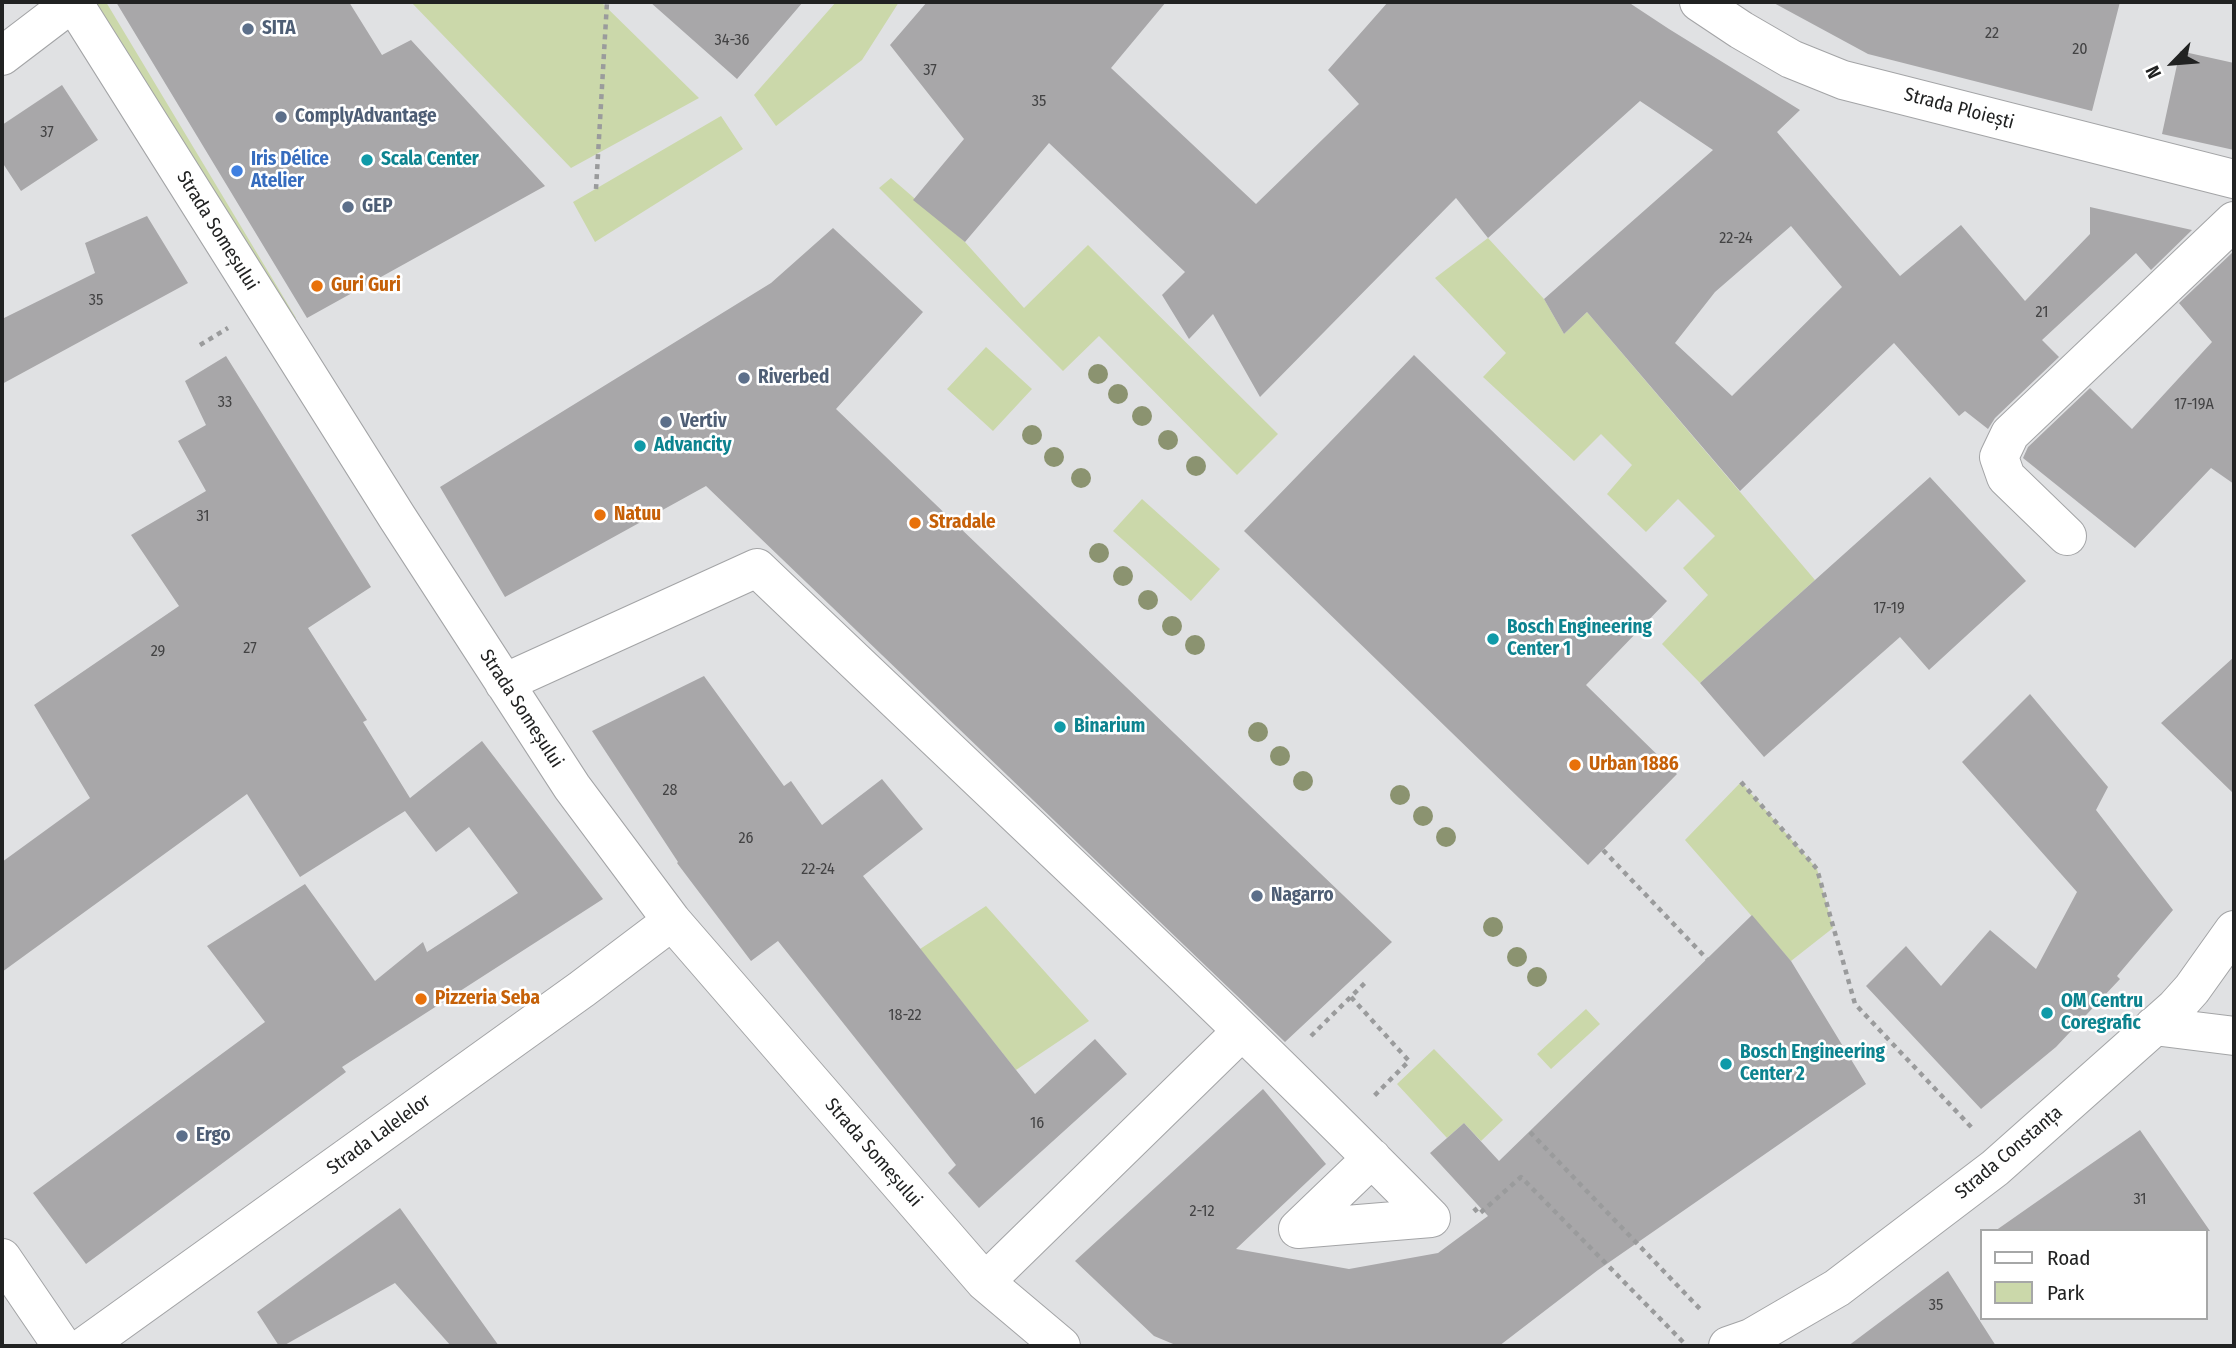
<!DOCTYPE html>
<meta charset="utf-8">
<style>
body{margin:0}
#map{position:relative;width:2236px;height:1348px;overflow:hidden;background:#e0e1e3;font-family:"Fira Sans Condensed",sans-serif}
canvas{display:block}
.frame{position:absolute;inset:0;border:4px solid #212222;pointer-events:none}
.legend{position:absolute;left:1980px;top:1229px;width:228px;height:91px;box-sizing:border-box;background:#fff;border:2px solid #a6a7a7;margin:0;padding:9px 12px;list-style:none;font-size:21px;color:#212222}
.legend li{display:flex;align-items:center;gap:14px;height:35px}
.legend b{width:35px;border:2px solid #a6a7a7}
.north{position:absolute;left:2138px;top:28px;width:70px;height:70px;-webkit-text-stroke:5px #fff;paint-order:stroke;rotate:245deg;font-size:19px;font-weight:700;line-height:28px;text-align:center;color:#212222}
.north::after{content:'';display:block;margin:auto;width:24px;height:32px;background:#212222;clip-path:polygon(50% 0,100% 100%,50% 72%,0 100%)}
</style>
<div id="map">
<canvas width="2236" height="1348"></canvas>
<div class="frame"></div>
<ul class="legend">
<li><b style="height:9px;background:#fff"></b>Road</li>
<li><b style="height:19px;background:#cbd8aa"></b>Park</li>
</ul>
<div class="north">N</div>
</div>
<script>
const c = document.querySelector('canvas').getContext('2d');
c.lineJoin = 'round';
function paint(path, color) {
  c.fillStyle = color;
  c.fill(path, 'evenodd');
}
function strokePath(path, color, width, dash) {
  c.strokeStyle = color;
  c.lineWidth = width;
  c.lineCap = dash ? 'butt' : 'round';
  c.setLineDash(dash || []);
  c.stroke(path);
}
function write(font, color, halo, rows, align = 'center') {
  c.font = font + ' "Fira Sans Condensed",sans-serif';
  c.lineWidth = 5;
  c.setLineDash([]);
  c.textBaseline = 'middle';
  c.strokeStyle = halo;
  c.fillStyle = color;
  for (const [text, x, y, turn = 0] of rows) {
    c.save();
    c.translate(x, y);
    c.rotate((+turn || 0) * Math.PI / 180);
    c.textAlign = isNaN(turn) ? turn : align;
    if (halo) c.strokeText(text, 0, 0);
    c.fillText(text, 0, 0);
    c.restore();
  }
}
const green = new Path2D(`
 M 88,2 L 106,2 L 296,318 L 286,324 Z
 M 411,2 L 601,2 L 699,98 L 571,168 Z
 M 836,2 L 899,2 L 862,60 L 776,126 L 754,95 Z
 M 721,116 L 743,149 L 595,242 L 573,202 Z
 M 891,178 L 965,242 L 1024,308 L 1088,245 L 1278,434 L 1237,475 L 1099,336 L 1063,371 L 879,188 Z
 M 1488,238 L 1544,299 L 1564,334 L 1587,312 L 1815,580 L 1700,683 L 1662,644 L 1708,595 L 1683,568 L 1715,536 L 1678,499 L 1646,532 L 1607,494 L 1632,465 L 1601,434 L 1574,461 L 1483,377 L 1506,353 L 1435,278 Z
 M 986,347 L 1032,389 L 993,431 L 947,389 Z
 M 1142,499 L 1220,569 L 1191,601 L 1113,531 Z
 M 1741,782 L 1817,869 L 1833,928 L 1791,961 L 1685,840 Z
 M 986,906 L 1089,1021 L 1016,1070 L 920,949 Z
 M 1586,1009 L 1600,1024 L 1551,1069 L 1537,1054 Z
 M 1434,1049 L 1503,1120 L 1481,1141 L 1464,1123 L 1447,1138 L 1397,1084 Z`);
const building = new Path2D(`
 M 116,2 L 349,2 L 382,55 L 411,40 L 545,186 L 307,318 Z
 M 650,2 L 803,2 L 737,79 Z
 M 927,2 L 1166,2 L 1111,68 L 1256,204 L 1359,104 L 1328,70 L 1388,2 L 1628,2 L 1669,29 L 1800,110 L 1777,132 L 1900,276 L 1961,225 L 2025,301 L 2090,234 L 2090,207 L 2192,230 L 2151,270 L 2136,253 L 2042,340 L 2059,357 L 1995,418 L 1988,429 L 1965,411 L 1959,416 L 1894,343 L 1740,491 L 1587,312 L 1564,334 L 1544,299 L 1713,150 L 1640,101 L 1488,238 L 1456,198 L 1260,397 L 1213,314 L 1189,339 L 1162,295 L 1185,272 L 1049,143 L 965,242 L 913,200 L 964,139 L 890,45 ZM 1791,226 L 1842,287 L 1732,396 L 1675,343 L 1715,292 Z
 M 1772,2 L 2120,2 L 2092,111 L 1868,54 Z
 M 2180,51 L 2234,63 L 2234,150 L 2162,134 Z
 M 62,85 L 98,140 L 21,191 L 2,162 L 2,125 Z
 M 147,216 L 188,283 L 2,384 L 2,319 L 95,273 L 85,243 Z
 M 833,228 L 923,312 L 836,409 L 1392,942 L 1285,1042 L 706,486 L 505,597 L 440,487 L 771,283 Z
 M 2234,251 L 2234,484 L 2211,468 L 2135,548 L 2023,458 L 2028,447 L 2090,388 L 2132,429 L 2212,342 L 2179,303 Z
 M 1414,355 L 1667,601 L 1586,685 L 1677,774 L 1588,865 L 1244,531 Z
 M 226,356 L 371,587 L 308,628 L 367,720 L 363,722 L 410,798 L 482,741 L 603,899 L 342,1067 L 346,1072 L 86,1264 L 33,1193 L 265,1022 L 207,946 L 305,884 L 375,981 L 423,942 L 427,952 L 518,893 L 469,827 L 436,852 L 405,811 L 300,877 L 247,794 L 2,972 L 2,862 L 90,798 L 34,705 L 179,606 L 131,535 L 206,491 L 178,441 L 206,425 L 185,381 Z
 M 1930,477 L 2026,581 L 1929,670 L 1900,637 L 1764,757 L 1700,683 Z
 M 2234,657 L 2234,794 L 2161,723 Z
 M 704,676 L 784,786 L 791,781 L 822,825 L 882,779 L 923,829 L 863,876 L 1035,1094 L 1095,1039 L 1127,1074 L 979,1208 L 948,1173 L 956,1165 L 778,941 L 751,961 L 677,863 L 678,862 L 592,731 Z
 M 2030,694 L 2108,787 L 2096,810 L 2173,910 L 2117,976 L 2120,979 L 2056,1047 L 1981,1109 L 1866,986 L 1906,946 L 1941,986 L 1990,930 L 2036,969 L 2077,892 L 1962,762 Z
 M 1752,915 L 1791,961 L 1866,1084 L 1598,1270 L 1499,1346 L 1178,1346 L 1154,1336 L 1075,1261 L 1263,1089 L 1326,1164 L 1236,1249 L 1349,1269 L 1438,1253 L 1488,1216 L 1430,1153 L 1464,1123 L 1499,1161 Z
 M 2140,1130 L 2210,1231 L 1995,1231 L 2075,1175 Z
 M 400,1208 L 499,1346 L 451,1346 L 395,1283 L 283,1346 L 279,1346 L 257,1312 Z
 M 1948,1271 L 1996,1346 L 1848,1346 Z`);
const path = new Path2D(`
 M 596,189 L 607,2
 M 200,345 L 228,328
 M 1741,782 L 1817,869 L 1855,1004 L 1973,1129
 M 1603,850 L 1707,959
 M 1351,997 L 1409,1061 L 1373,1097
 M 1311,1036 L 1368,980
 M 1530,1132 L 1701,1310
 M 1474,1208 L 1479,1214 L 1521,1177 L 1684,1343`);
const minor = new Path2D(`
 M 73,2 L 397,517 L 572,787 L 672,921 L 985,1282 L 1061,1346
 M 1699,2 L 1741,30 L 1791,59 L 1843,80 L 2234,179
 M 2,56 L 73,2
 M 2067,536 L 2006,477 L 1999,457 L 2010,434 L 2234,221
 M 504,683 L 757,568 C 982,783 1212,996 1431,1218 L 1298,1229 L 1372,1158
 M 2154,1026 L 2234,1036
 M 2,1258 L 62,1346
 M 985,1282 L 1242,1031
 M 85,1346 L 582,989 L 672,921
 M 1728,1346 L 1751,1338 L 1837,1288 L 1995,1168 L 2175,1008 L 2192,989 L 2234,930`);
const trees = [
 [1098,374],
 [1118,394],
 [1142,416],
 [1032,435],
 [1168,440],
 [1054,457],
 [1196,466],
 [1081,478],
 [1099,553],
 [1123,576],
 [1148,600],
 [1172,626],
 [1195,645],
 [1258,732],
 [1280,756],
 [1303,781],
 [1400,795],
 [1423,816],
 [1446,837],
 [1493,927],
 [1517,957],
 [1537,977]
];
const markers = [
 [248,29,7,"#5c6f8a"],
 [281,117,7,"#5c6f8a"],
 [367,160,7,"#0f9aa8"],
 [237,171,7,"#3f7fe0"],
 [348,207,7,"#5c6f8a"],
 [317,286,7,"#e8710a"],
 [744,378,7,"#5c6f8a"],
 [666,422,7,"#5c6f8a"],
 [640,446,7,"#0f9aa8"],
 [600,515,7,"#e8710a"],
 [915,523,7,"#e8710a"],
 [1493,639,7,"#0f9aa8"],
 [1060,727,7,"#0f9aa8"],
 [1575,765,7,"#e8710a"],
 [1257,896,7,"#5c6f8a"],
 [421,999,7,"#e8710a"],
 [2047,1013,7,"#0f9aa8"],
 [1726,1064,7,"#0f9aa8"],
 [182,1136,7,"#5c6f8a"]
];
const numberNames = [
 ["22",1992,34],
 ["34-36",732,41],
 ["20",2080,50],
 ["37",930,71],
 ["35",1039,102],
 ["37",47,133],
 ["22-24",1736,239],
 ["35",96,301],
 ["21",2042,313],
 ["33",225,403],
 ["17-19A",2194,405],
 ["31",203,517],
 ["17-19",1889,609],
 ["27",250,649],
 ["29",158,652],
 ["28",670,791],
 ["26",746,839],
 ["22-24",818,870],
 ["18-22",905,1016],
 ["16",1037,1124],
 ["31",2140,1200],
 ["2-12",1202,1212],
 ["35",1936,1306]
];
const serviceNames = [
 ["SITA",262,29],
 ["ComplyAdvantage",295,117],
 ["GEP",362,207],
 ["Riverbed",758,378],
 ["Vertiv",680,422],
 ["Nagarro",1271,896],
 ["Ergo",196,1136]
];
const streetNames = [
 ["Strada Ploiești",1959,109,15],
 ["Strada Someșului",217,231,58],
 ["Strada Someșului",521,709,57],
 ["Strada Lalelelor",379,1135,-36],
 ["Strada Someșului",873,1153,49],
 ["Strada Constanța",2009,1153,-40]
];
const shopNames = [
 ["Iris Délice",251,160],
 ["Atelier",251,182]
];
const cultureNames = [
 ["Scala Center",381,160],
 ["Advancity",654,446],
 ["Bosch Engineering",1507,628],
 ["Center 1",1507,650],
 ["Binarium",1074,727],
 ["OM Centru",2061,1002],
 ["Coregrafic",2061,1024],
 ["Bosch Engineering",1740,1053],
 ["Center 2",1740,1075]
];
const foodNames = [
 ["Guri Guri",331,286],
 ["Natuu",614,515],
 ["Stradale",929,523],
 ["Urban 1886",1589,765],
 ["Pizzeria Seba",435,999]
];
paint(green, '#cbd8aa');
paint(building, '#a8a7a9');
strokePath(minor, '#a3a4a6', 40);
strokePath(path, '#9a9b9c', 4.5, [5, 5]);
strokePath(minor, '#fff', 38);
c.fillStyle = '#8b9370';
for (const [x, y] of trees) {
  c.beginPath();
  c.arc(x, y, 10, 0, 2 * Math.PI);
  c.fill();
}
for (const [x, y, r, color] of markers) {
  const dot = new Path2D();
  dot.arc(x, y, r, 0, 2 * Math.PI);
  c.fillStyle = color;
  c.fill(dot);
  strokePath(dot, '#fff', 2.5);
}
write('16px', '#434344', null, numberNames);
write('bold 19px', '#4e5e75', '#fff', serviceNames, 'left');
write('19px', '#212222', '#fff', streetNames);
write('bold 19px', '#366cbe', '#fff', shopNames, 'left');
write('bold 19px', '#0d838f', '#fff', cultureNames, 'left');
write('bold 19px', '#c56008', '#fff', foodNames, 'left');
</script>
